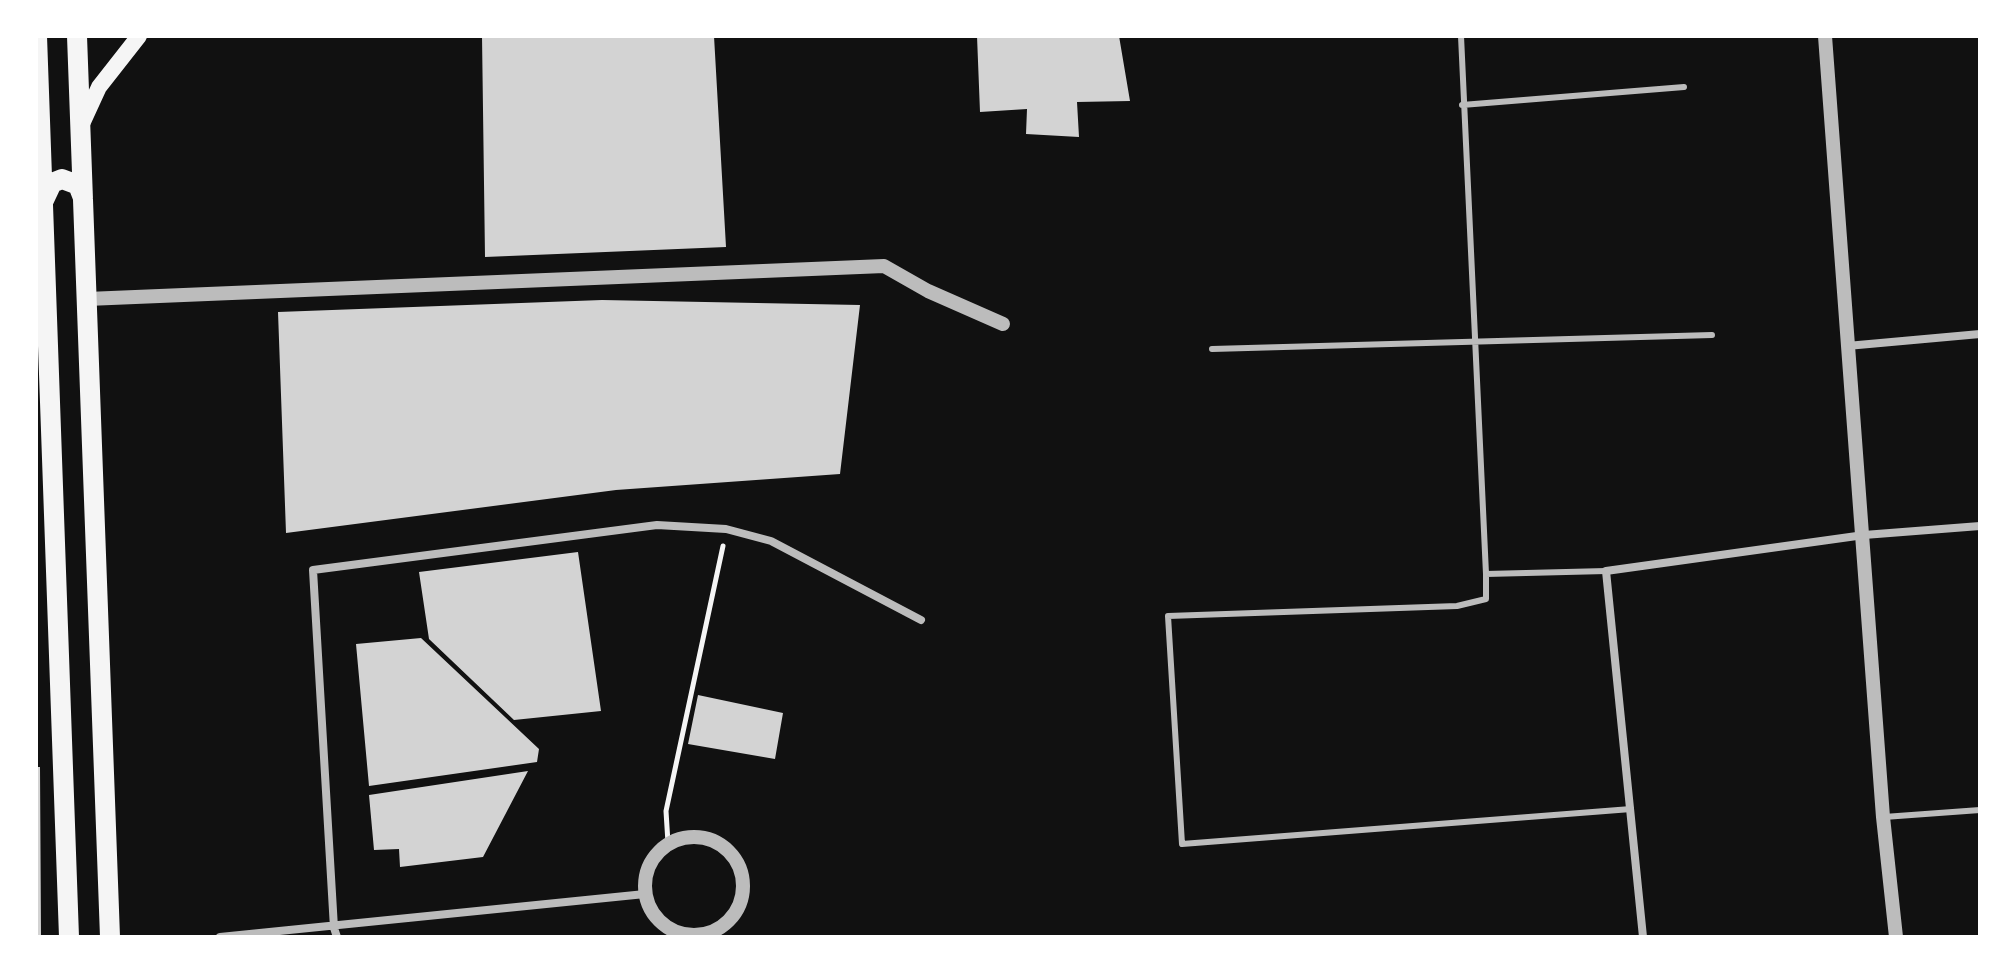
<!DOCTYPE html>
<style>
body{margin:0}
#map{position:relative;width:2016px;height:973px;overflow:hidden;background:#111;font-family:"Work Sans",sans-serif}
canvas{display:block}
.frame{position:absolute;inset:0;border:38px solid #fff;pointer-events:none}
</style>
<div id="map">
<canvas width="2016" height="973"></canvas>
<div class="frame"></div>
</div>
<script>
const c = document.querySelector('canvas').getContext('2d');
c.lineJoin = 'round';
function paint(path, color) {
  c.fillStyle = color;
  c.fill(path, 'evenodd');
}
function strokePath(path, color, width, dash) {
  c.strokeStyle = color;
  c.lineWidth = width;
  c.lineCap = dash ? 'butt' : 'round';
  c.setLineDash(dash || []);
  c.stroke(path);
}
const building = new Path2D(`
 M 482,36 L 714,36 L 726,247 L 485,257 Z
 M 977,36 L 1119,36 L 1130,101 L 1077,102 L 1079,137 L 1026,134 L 1027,109 L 980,112 Z
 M 602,300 L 860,305 L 840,474 L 616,490 L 286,533 L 278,312 Z
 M 578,552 L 601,711 L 514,720 L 429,639 L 419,572 Z
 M 421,638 L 539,749 L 537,762 L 369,786 L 356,644 Z
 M 698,695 L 783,713 L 775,759 L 688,744 Z
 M 36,767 L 40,767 L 41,937 L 36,937 Z
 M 528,771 L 483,857 L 400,867 L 399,849 L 374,850 L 369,795 Z`);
const path = new Path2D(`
 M 668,843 L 666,811 L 723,546`);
const service = new Path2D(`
 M 1461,36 L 1486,574 L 1606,571
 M 1462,105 L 1684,87
 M 1212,349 L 1712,335
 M 1486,574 L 1486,599 L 1457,606 L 1168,616 L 1182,844 L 1631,809
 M 1884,817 L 1980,810
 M 702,934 L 703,937`);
const minor = new Path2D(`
 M 1847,346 L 1980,334
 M 220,937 L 645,894
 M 337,937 L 334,928 L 313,570 L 657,525 L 726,529 L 771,541 L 921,620
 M 1643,937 L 1606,571 L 1864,535 L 1980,526`);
const tertiary = new Path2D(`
 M 1825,36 L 1883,817 L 1896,937
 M 87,299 L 884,266 L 928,291 L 1003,324
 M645 886a49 49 0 1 1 98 0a49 49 0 1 1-98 0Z`);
const secondary = new Path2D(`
 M 82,124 L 99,87 L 139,36`);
const primary = new Path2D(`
 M 37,36 L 69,937
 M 77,36 L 110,937
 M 44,200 L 52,183 L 62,179 L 78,185 L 83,198`);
paint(building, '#d3d3d3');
strokePath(path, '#f5f5f5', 5);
strokePath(service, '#bcbcbc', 6);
strokePath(minor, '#bcbcbc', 8);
strokePath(tertiary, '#bcbcbc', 14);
strokePath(secondary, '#f5f5f5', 16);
strokePath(primary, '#f5f5f5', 20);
</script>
